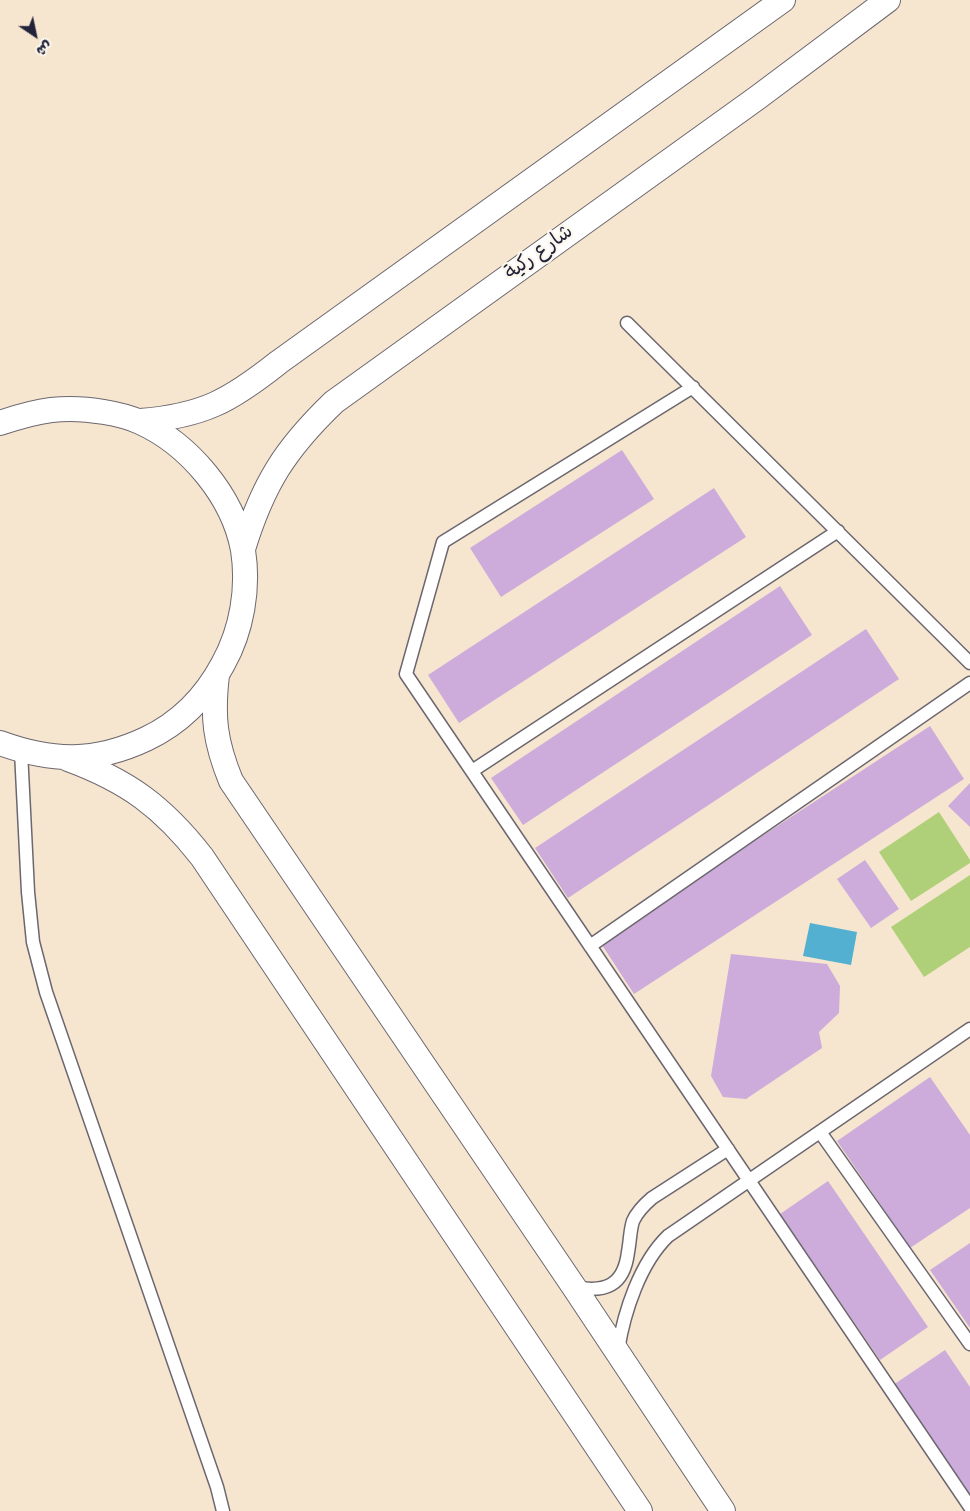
<!DOCTYPE html>
<meta charset="utf-8">
<style>
body{margin:0}
#map{position:relative;width:970px;height:1511px;overflow:hidden;background:#f6e6cf;font-family:"Indie Flower","Playpen Sans Arabic",sans-serif}
canvas{display:block}
.north{position:absolute;left:10px;top:10px;width:50px;height:50px;-webkit-text-stroke:4px #fbf7ec;paint-order:stroke;rotate:146deg;font-size:14px;font-weight:700;line-height:20px;text-align:center;color:#22223b}
.north::after{content:'';display:block;margin:auto;width:18px;height:22px;background:#22223b;clip-path:polygon(50% 0,100% 100%,50% 72%,0 100%)}
</style>
<div id="map">
<canvas width="970" height="1511"></canvas>
<div class="north">ش</div>
</div>
<script>
const c = document.querySelector('canvas').getContext('2d');
c.lineJoin = 'round';
function paint(path, color) {
  c.fillStyle = color;
  c.fill(path, 'evenodd');
}
function strokePath(path, color, width, dash) {
  c.strokeStyle = color;
  c.lineWidth = width;
  c.lineCap = dash ? 'butt' : 'round';
  c.setLineDash(dash || []);
  c.stroke(path);
}
function write(font, color, halo, rows, align = 'center') {
  c.font = font + ' "Indie Flower","Playpen Sans Arabic",sans-serif';
  c.lineWidth = 4.5;
  c.setLineDash([]);
  c.textBaseline = 'middle';
  c.strokeStyle = halo;
  c.fillStyle = color;
  for (const [text, x, y, turn = 0] of rows) {
    c.save();
    c.translate(x, y);
    c.rotate((+turn || 0) * Math.PI / 180);
    c.textAlign = isNaN(turn) ? turn : align;
    if (halo) c.strokeText(text, 0, 0);
    c.fillText(text, 0, 0);
    c.restore();
  }
}
const green = new Path2D(`
 M 939,812 L 970,860 L 970,863 L 911,901 L 879,852 Z
 M 970,875 L 970,947 L 924,977 L 891,927 Z`);
const water = new Path2D(`
 M 810,923 L 857,932 L 851,965 L 803,956 Z`);
const building = new Path2D(`
 M 622,450 L 654,499 L 501,597 L 470,548 Z
 M 714,488 L 746,537 L 459,723 L 428,675 Z
 M 780,586 L 812,635 L 523,825 L 491,778 Z
 M 866,629 L 899,679 L 568,898 L 535,848 Z
 M 930,726 L 964,779 L 634,994 L 600,942 Z
 M 970,783 L 970,827 L 948,806 Z
 M 865,860 L 899,909 L 871,928 L 837,879 Z
 M 731,954 L 827,964 L 840,986 L 839,1013 L 819,1032 L 822,1048 L 746,1099 L 723,1097 L 711,1076 Z
 M 930,1077 L 970,1135 L 970,1208 L 910,1248 L 837,1141 Z
 M 828,1181 L 928,1327 L 880,1360 L 780,1214 Z
 M 970,1243 L 970,1328 L 930,1270 Z
 M 945,1350 L 970,1387 L 970,1496 L 893,1385 Z`);
const service = new Path2D(`
 M 627,323 L 970,663
 M 693,387 L 443,542 L 406,674 L 970,1507
 M 21,751 L 28,892 L 33,942 L 46,992 L 217,1487 L 223,1511
 M 472,771 L 838,531
 M 590,946 L 970,683
 M 820,1132 L 970,1344
 M 574,1287 C 605,1293 624,1286 628,1252 C 630,1242 630,1230 633,1221 C 637,1212 645,1204 652,1198 L 728,1149
 M 618,1350 C 624,1312 640,1263 668,1236 L 970,1029`);
const minor = new Path2D(`
 M 140,421 C 203,416 230,401 279,362 L 783,0
 M 0,423 C 38,410 64,405 104,412 C 116,414 129,417 140,422 C 189,444 233,496 243,550 C 249,588 242,630 223,664 C 206,696 180,723 146,739 C 95,763 52,762 0,743
 M 243,549 C 263,484 285,449 334,402 L 757,98 L 888,0
 M 217,675 C 212,717 215,742 231,781 L 574,1287 L 723,1511
 M 68,759 C 128,781 163,807 202,857 L 640,1511`);
const streetNames = [
 ["شارع ركية",540,254,-36]
];
paint(green, '#afd078');
paint(water, '#53b0d1');
paint(building, '#cdacdb');
strokePath(service, '#6c676f', 15);
strokePath(minor, '#6c676f', 26);
strokePath(service, '#fff', 12);
strokePath(minor, '#fff', 24);
write('20px', '#22223b', '#fbf7ec', streetNames);
</script>
